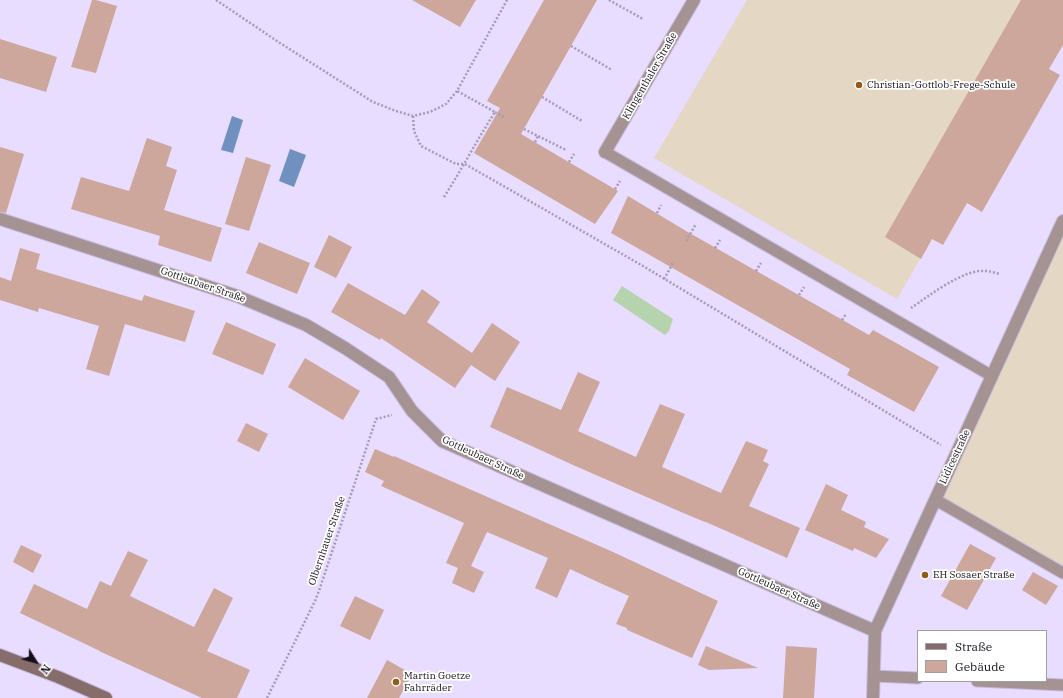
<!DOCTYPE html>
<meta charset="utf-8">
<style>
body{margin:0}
#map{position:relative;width:1063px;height:698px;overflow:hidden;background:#e8dcff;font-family:"IBM Plex Serif",serif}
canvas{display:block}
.legend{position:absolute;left:917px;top:630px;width:130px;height:52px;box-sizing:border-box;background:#fff;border:1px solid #a19fa3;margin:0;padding:5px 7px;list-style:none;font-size:12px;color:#130f1a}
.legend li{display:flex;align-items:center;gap:8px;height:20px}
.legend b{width:20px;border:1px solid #a19fa3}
.north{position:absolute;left:16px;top:642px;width:40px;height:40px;-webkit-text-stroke:3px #fff;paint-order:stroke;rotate:127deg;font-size:11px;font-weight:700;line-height:16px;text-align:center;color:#130f1a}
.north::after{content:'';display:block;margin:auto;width:14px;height:18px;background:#130f1a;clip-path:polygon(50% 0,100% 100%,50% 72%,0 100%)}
</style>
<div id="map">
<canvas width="1063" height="698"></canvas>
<ul class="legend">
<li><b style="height:5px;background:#866c6b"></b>Straße</li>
<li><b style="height:11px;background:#cda69c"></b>Gebäude</li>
</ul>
<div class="north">N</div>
</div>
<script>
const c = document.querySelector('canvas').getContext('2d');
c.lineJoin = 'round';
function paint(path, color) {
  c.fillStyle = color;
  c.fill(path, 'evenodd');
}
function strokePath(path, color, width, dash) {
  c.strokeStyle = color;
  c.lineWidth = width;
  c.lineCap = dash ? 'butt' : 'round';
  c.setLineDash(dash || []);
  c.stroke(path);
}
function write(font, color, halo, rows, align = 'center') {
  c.font = font + ' "IBM Plex Serif",serif';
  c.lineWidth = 3.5;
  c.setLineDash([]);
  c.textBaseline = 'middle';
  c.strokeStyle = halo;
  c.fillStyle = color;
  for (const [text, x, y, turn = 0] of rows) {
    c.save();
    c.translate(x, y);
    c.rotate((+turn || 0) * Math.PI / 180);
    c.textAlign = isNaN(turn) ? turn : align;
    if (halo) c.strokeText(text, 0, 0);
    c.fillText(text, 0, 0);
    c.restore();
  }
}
const education = new Path2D(`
 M 747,0 L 1063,0 L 1063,11 L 897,299 L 654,158 Z
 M 1063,221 L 1063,573 L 936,500 Z`);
const green = new Path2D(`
 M 622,286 L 673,319 L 669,331 L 665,335 L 613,300 Z`);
const water = new Path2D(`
 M 232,116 L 243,120 L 233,153 L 221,150 Z
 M 290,149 L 306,155 L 294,187 L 279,181 Z`);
const building = new Path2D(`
 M 92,0 L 96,0 L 117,6 L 96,73 L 71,67 Z
 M 412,0 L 476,0 L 460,27 Z
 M 544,0 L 597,0 L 521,134 L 618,191 L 595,224 L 474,153 L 500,108 L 487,101 Z
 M 1021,0 L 1063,0 L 1063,45 L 1049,69 L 1060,75 L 982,212 L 967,203 L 943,245 L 932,239 L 921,259 L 885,237 Z
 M 0,39 L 57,57 L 46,92 L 0,78 Z
 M 147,138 L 172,147 L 166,166 L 177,170 L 164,210 L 222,228 L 211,262 L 158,245 L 160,236 L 71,209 L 81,177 L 129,191 Z
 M 0,147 L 24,154 L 6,213 L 0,212 Z
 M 246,157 L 271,165 L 249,231 L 225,224 Z
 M 628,196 L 686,231 L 869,335 L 873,330 L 939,367 L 914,412 L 847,375 L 850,369 L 611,233 Z
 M 329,235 L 352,247 L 336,278 L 314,267 Z
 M 259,242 L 310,263 L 297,294 L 246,273 Z
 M 20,248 L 40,254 L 36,269 L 142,301 L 144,295 L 195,311 L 185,342 L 125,324 L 109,376 L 86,369 L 99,326 L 39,308 L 38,312 L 0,300 L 0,277 L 11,281 Z
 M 348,283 L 405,315 L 422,289 L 440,302 L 427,322 L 472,353 L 492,323 L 520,342 L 495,381 L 471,365 L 455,388 L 381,338 L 380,340 L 331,312 Z
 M 226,322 L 276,344 L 263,375 L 212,354 Z
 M 305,358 L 360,391 L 343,420 L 288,387 Z
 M 578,372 L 600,382 L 578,431 L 636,457 L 660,404 L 685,414 L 662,467 L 721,493 L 746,441 L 768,450 L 763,461 L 769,464 L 749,506 L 800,528 L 787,558 L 706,522 L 705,522 L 681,512 L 573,465 L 490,427 L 507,387 L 561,410 Z
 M 246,423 L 268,434 L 259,452 L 237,441 Z
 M 375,449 L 394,457 L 394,456 L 613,552 L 718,601 L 692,658 L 627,630 L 627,628 L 616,624 L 629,596 L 600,583 L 570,569 L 557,598 L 535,588 L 548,558 L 487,532 L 471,566 L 484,572 L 474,593 L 452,583 L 458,568 L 446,563 L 464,523 L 381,486 L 384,481 L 365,472 Z
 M 826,484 L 848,495 L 841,510 L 866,522 L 864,527 L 889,539 L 876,558 L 854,548 L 853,551 L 805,530 L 812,515 Z
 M 970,544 L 996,558 L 967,610 L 941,596 Z
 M 21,545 L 42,555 L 33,573 L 13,562 Z
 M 128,551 L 148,560 L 130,596 L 194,627 L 214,588 L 233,598 L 207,651 L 250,670 L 237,698 L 202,698 L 99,651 L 100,651 L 20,613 L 34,584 L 87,609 L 100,581 L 111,586 Z
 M 1033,572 L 1058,586 L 1046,605 L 1022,590 Z
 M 355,596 L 384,610 L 370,640 L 340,626 Z
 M 706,646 L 758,668 L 709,670 L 698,665 Z
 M 786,646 L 817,648 L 814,698 L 783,698 Z
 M 387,660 L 412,674 L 399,698 L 367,698 Z`);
const path = new Path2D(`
 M 216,0 L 280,43 L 373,102 L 396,111 L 413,116 L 430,112 L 446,104 L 457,91 L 507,0
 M 609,0 L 643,19
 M 571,46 L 612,70
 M 542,97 L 582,121
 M 495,112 L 504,117
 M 413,116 L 414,131 L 421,146 L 456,164 L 465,164 L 643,266 L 941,445
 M 524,129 L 566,150
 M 535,142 L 538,136
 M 569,162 L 574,154
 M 615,189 L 620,181
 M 444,197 C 462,169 477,140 495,112 L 457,91
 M 657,213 L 661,205
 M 686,241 L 696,224
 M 715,248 L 720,240
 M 756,271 L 761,263
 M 664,279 L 673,263
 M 799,295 L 804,287
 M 911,308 C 929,296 963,269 985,271 C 990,271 995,273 1000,274
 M 842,320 L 846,314
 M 267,698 L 315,601 L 320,588 L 376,419 L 392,415`);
const lane = new Path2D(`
 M 605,152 L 992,376
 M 936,500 L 1063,573
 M 874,676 L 918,678
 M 977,681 L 1063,685`);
const street = new Path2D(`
 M 605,152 L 694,0
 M 0,219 L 237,296 L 306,325 L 345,348 L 389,377 L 412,411 L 442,441 L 875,631
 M 873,698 L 875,631 L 1063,221`);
const secondary = new Path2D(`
 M 0,655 L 58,677 L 106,698`);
const markers = [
 [859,85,4,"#935b15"],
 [925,575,4,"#935b15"],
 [396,682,4,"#935b15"]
];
const streetNames = [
 ["Klingenthaler Straße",650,76,-60],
 ["Gottleubaer Straße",203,285,19],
 ["Lidicestraße",955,457,-65],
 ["Gottleubaer Straße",483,458,25],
 ["Olbernhauer Straße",327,541,-71],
 ["Gottleubaer Straße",779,589,24]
];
const poiNames = [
 ["Christian-Gottlob-Frege-Schule",867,85],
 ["EH Sosaer Straße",933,575],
 ["Martin Goetze",404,676],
 ["Fahrräder",404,688]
];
paint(education, '#e4d7c3');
paint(green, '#b5d4ad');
paint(water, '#7090bf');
paint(building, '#cda69c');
strokePath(lane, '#c6bbda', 13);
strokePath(street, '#c6bbda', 14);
strokePath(secondary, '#c6bbda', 14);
strokePath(path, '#a49bb6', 2.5, [2, 2]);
strokePath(lane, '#a59292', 11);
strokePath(street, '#a59292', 12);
strokePath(secondary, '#866c6b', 12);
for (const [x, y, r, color] of markers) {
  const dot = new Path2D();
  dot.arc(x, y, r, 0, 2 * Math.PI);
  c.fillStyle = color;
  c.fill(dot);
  strokePath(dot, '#fff', 1.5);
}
write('10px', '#130f1a', '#fff', streetNames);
write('10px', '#130f1a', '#fff', poiNames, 'left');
</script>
